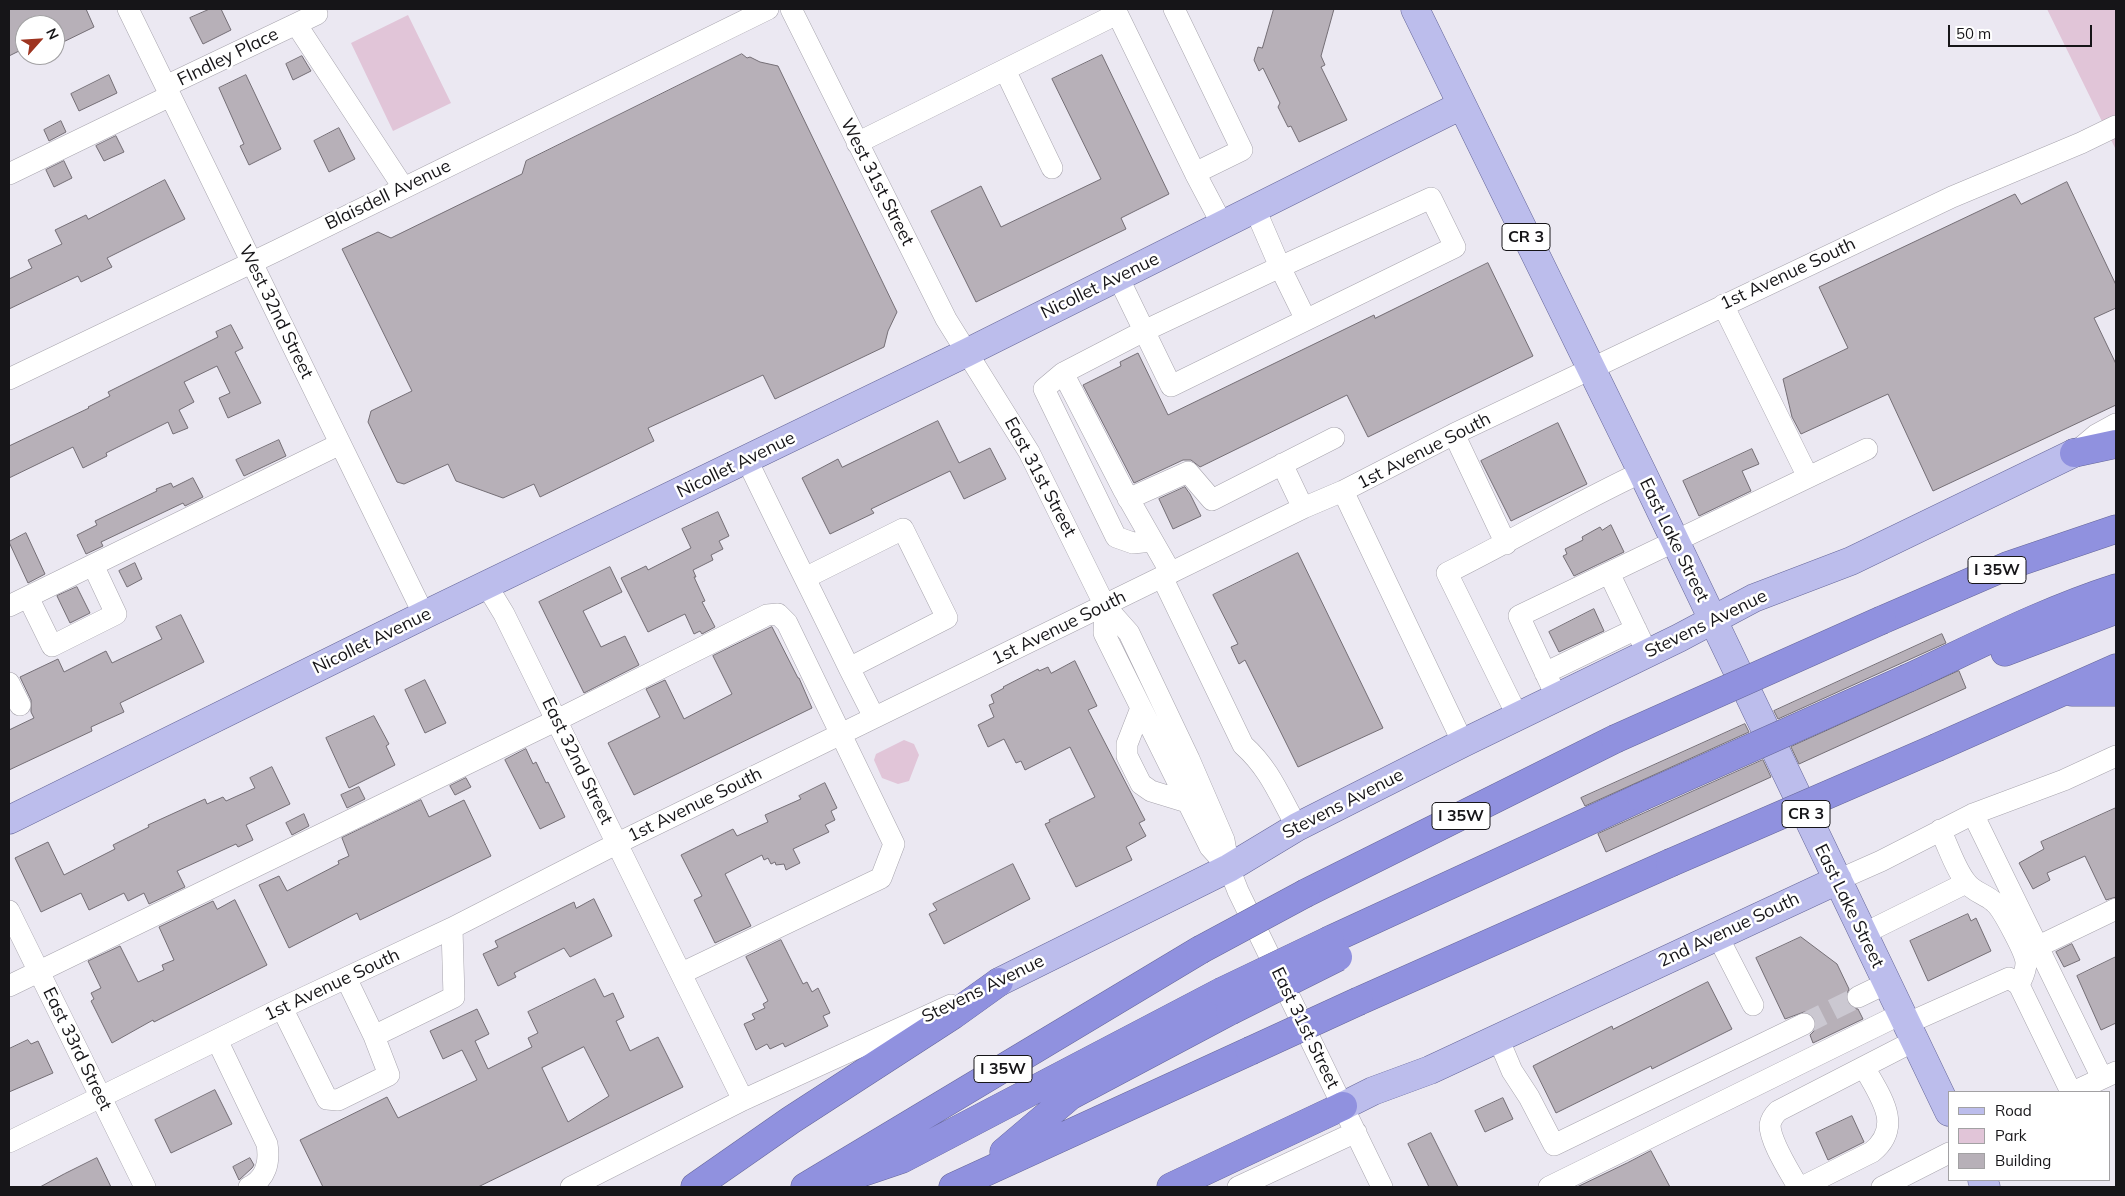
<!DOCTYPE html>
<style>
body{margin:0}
#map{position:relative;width:2125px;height:1196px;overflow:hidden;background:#ebe8f2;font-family:Mulish,sans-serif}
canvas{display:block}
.frame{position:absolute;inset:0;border:10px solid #161518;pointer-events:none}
.legend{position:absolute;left:1948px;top:1091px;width:162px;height:90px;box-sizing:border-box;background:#fff;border:1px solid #a2a1a3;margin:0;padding:6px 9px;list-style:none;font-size:15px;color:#161518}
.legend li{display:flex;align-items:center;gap:10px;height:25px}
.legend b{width:25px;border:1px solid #a2a1a3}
.north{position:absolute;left:15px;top:15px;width:50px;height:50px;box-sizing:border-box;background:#fff;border:1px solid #a2a1a3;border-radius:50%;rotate:64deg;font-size:14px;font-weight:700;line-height:20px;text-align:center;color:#161518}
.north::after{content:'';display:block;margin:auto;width:18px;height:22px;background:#9e3420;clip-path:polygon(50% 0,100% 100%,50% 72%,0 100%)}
.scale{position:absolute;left:1948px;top:25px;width:144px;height:22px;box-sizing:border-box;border:2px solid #161518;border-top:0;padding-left:6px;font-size:15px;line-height:18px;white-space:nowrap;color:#161518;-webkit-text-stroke:4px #fff;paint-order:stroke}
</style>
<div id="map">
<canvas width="2125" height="1196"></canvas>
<div class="frame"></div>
<ul class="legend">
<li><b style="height:6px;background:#bcbdec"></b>Road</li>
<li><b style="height:14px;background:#e1c5d8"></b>Park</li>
<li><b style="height:14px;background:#b7b0b8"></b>Building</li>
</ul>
<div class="north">N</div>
<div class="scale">50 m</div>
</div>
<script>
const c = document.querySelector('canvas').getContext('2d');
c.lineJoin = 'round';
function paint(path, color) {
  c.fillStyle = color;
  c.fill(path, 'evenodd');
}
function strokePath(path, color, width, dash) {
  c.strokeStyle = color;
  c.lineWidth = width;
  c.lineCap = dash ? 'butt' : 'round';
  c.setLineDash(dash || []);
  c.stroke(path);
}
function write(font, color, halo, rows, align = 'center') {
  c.font = font + ' Mulish,sans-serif';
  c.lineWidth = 5;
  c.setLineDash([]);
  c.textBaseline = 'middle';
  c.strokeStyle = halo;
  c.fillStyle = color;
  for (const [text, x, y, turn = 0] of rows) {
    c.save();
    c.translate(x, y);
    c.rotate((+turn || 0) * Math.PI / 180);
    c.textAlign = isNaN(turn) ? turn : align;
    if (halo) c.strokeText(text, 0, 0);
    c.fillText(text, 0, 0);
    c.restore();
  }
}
const green = new Path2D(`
 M 2047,9 L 2116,9 L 2116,150 Z
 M 408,15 L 451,103 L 393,131 L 351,43 Z
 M 904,740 L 914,744 L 919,755 L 909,781 L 898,784 L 882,778 L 874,760 L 876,754 Z`);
const building = new Path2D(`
 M 9,9 L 86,9 L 94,27 L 55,46 L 55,25 L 25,25 L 25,48 L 9,56 Z
 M 210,9 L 221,9 L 231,30 L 203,44 L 190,18 Z
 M 1274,9 L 1334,9 L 1321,56 L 1325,65 L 1321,67 L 1347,120 L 1299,142 L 1291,126 L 1288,127 L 1278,107 L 1280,103 L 1263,68 L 1259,71 L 1254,60 L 1258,47 L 1262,48 Z
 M 742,54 L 747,58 L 750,57 L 760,62 L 778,66 L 897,312 L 888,331 L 884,347 L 775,399 L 763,375 L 648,428 L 654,441 L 540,497 L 534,484 L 503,498 L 456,481 L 448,464 L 404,484 L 397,482 L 368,422 L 371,411 L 412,391 L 342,249 L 378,232 L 391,238 L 522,174 L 526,161 Z
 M 1102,55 L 1169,194 L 1121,218 L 1126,229 L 976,302 L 931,211 L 981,186 L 1001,227 L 1101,179 L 1052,79 Z
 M 302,56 L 311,71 L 293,80 L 286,64 Z
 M 109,75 L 117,93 L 79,111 L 71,94 Z
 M 246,75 L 281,149 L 249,165 L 240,146 L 244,144 L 219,88 Z
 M 61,121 L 66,132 L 49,141 L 44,130 Z
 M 339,128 L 355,159 L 329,172 L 314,141 Z
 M 116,136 L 124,152 L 104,161 L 96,146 Z
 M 64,161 L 72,178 L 54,187 L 46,170 Z
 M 165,180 L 185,219 L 107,258 L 112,267 L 81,282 L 78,276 L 9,309 L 9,279 L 32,268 L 28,260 L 62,244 L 55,230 L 86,215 L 88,219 Z
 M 2067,182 L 2116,285 L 2116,308 L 2094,318 L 2116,364 L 2116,405 L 1933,491 L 1888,394 L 1801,434 L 1792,417 L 1783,379 L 1848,348 L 1819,287 L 2015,194 L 2021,204 Z
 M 1488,263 L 1533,356 L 1368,437 L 1347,395 L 1200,467 L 1191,460 L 1183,460 L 1134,483 L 1083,385 L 1121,366 L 1120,362 L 1138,353 L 1168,415 L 1374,315 L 1375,318 Z
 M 231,325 L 243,348 L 235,352 L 261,403 L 228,418 L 219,398 L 230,393 L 217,366 L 184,382 L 194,402 L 179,410 L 188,428 L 173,434 L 168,422 L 106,453 L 107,456 L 83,468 L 73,447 L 9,478 L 9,446 L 89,408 L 88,407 L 110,396 L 108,392 L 218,337 L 216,332 Z
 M 938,421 L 959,463 L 990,448 L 1006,479 L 964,499 L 950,471 L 871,509 L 874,513 L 830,534 L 802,478 L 838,459 L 842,467 Z
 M 1558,423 L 1587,484 L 1511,521 L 1481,461 Z
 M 279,440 L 286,456 L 244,476 L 236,460 Z
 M 1752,449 L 1759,464 L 1742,471 L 1751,491 L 1699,516 L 1683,481 Z
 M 193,478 L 203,497 L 185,506 L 183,503 L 101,542 L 103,546 L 86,554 L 77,535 L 97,525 L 95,521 L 157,491 L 156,489 L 171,483 L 173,487 Z
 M 1185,487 L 1190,494 L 1201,516 L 1173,529 L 1159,499 Z
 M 718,512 L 729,536 L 719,541 L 723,549 L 711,555 L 713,560 L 693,570 L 696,577 L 694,577 L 705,601 L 702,602 L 715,627 L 702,634 L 700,631 L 694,634 L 685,614 L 648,632 L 621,578 L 646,566 L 648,570 L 691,548 L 682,529 Z
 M 1611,525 L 1624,552 L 1574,576 L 1563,556 L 1567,554 L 1565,549 L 1583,540 L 1582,537 L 1600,527 L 1602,530 Z
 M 26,533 L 45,574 L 28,583 L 9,542 Z
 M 1298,553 L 1383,728 L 1298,767 L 1245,660 L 1239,664 L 1231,647 L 1238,644 L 1213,595 Z
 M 135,563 L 142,579 L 127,587 L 119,571 Z
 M 610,567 L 622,592 L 583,611 L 601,647 L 625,636 L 639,665 L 584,693 L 539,602 Z
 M 77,587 L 90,613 L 70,623 L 57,596 Z
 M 1594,609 L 1604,631 L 1559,652 L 1549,632 Z
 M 181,615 L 204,662 L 120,703 L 124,712 L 91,727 L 92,731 L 9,770 L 9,730 L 34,718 L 31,712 L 31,700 L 20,677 L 58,659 L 64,672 L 106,651 L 112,663 L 162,639 L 156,627 Z
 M 772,627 L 798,678 L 799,678 L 812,708 L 634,795 L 608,743 L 660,717 L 646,689 L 665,680 L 684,719 L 732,694 L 713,656 Z
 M 1942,634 L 1946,643 L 1778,719 L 1774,711 Z
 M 1075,661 L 1097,706 L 1088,710 L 1145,820 L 1139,823 L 1146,836 L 1126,847 L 1132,860 L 1076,887 L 1045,824 L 1050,822 L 1049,820 L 1095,797 L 1070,747 L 1025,770 L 1021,761 L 1016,763 L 1004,739 L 988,747 L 978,725 L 994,717 L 989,705 L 994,703 L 991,695 L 1004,688 L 1003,687 L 1038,669 L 1039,671 L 1048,667 L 1051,673 Z
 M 1959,671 L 1966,688 L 1799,764 L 1791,747 Z
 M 425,680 L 446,723 L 425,733 L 405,690 Z
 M 374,716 L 389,744 L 386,746 L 395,765 L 349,788 L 326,738 Z
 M 1745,724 L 1749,732 L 1585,806 L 1581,798 Z
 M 526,749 L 533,764 L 536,762 L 546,783 L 548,782 L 565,817 L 540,829 L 505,760 Z
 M 1763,760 L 1771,777 L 1606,852 L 1598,834 Z
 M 272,767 L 290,804 L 246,825 L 253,840 L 238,847 L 236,844 L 177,871 L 185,887 L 149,904 L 144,893 L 128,901 L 124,893 L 89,910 L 81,893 L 41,912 L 15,858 L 48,842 L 64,875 L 115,849 L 113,845 L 149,827 L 148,825 L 205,799 L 207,804 L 223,797 L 226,801 L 255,788 L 250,778 Z
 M 466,778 L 471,787 L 455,795 L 450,786 Z
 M 825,783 L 837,808 L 831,811 L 835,820 L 825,825 L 829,832 L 793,849 L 800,863 L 786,870 L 784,864 L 776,865 L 775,862 L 771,864 L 768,858 L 764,860 L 762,855 L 725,874 L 751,926 L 715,943 L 694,900 L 702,896 L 681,855 L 733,829 L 737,836 L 768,822 L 765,815 L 801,799 L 799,796 Z
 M 359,787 L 365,799 L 347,808 L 341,795 Z
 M 421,800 L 429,817 L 464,800 L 491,856 L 360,920 L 357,913 L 289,948 L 259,885 L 279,876 L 287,891 L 339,864 L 338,861 L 349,856 L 342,838 Z
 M 2116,808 L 2116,897 L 2106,900 L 2085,856 L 2047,873 L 2050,880 L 2033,889 L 2019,863 L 2044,849 L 2041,842 Z
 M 304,814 L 309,826 L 292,835 L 286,823 Z
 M 1013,864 L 1030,899 L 944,944 L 929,914 L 937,910 L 933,904 Z
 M 594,899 L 612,936 L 570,957 L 564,948 L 514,973 L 516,977 L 498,986 L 483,954 L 498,947 L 495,941 L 574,902 L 576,908 Z
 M 235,900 L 267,965 L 154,1022 L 153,1020 L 112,1043 L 91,1001 L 94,999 L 91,993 L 101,988 L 88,961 L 120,946 L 138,982 L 164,970 L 162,965 L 174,960 L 159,927 L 213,901 L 217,909 Z
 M 1968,914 L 1971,921 L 1976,918 L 1991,951 L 1928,981 L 1910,941 Z
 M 1801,937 L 1837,964 L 1849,989 L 1846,996 L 1847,1002 L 1851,1008 L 1858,1009 L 1863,1019 L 1813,1043 L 1810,1035 L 1814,1031 L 1816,1025 L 1815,1018 L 1811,1013 L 1804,1012 L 1785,1019 L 1756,958 Z
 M 781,940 L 803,984 L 807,982 L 812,992 L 818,988 L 830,1013 L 823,1016 L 828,1026 L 785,1047 L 783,1043 L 770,1049 L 767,1044 L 756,1050 L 744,1024 L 755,1019 L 752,1014 L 765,1008 L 763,1004 L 768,1001 L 746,957 Z
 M 2072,944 L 2080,960 L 2064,967 L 2056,952 Z
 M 2116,957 L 2116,1023 L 2101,1030 L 2077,976 Z
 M 595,979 L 604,997 L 613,993 L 624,1017 L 616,1021 L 630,1051 L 658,1037 L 683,1087 L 478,1187 L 323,1187 L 300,1140 L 387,1097 L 398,1118 L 477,1080 L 462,1050 L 443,1059 L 430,1031 L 477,1009 L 489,1034 L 475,1041 L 488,1069 L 532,1047 L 528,1038 L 538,1033 L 528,1012 ZM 584,1047 L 609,1096 L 568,1122 L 542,1068 Z
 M 1708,982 L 1732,1029 L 1652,1069 L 1651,1066 L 1556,1113 L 1533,1066 L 1612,1026 L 1613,1029 Z
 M 28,1040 L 31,1044 L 38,1041 L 53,1073 L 9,1092 L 9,1049 Z
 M 215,1090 L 232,1124 L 171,1153 L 155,1120 Z
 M 1503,1098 L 1513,1119 L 1485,1132 L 1475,1111 Z
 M 1852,1116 L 1864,1142 L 1828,1160 L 1816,1133 Z
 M 1431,1133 L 1458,1187 L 1429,1187 L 1408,1144 Z
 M 1651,1151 L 1670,1187 L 1577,1187 L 1627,1163 Z
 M 97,1158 L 111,1187 L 40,1187 L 64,1174 Z
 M 250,1158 L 254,1165 L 252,1168 L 239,1180 L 233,1167 Z`);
const minorTunnel = new Path2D(`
 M 1804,1024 L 1858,997`);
const minor = new Path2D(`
 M 128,9 L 424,615
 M 791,9 L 946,319 L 1029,452 L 1105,606 L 1129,633 L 1189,759 L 1224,840 L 1229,868 L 1238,891 L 1382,1187
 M 1115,9 L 1195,173
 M 1174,9 L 1242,150 L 1195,173 L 1223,226
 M 296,24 L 403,187
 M 1005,70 L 1052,168
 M 166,86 L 317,14
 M 857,143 L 1117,14
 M 9,174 L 170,96
 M 1118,277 L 1171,386 L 1455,247 L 1431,198 L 1280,267 L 1306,320
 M 1723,305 L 1808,477
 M 1063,373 L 1044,389 L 1116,537 L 1133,543 L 1152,541
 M 9,379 L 278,250 L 768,9
 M 1454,434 L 1506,544
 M 2077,451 L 2096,435 L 2116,424
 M 747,460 C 780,529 815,598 849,668 L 947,618 L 903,529 L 805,578
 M 1282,464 L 1303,508
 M 1343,491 L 1463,743
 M 1128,499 L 1188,472 L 1212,500 L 1334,438
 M 1171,573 L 1123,489 L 1063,373 L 1144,331 L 1280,267 L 1255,209
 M 1609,573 L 1641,640
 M 1162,577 L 1243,745 C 1270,769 1280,797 1297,827
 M 487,586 L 504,614 L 743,1100
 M 28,597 L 52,646 L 116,614 L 93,565
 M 9,606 L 340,444
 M 1105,606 L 1104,633 L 1210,847 L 1229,868
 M 849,668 L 874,717
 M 1545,673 L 1636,629
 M 9,683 L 20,705
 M 1557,698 L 1519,616 L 1867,449
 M 1141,708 L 1127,744 L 1127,756 L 1141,784 L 1151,791 L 1187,802
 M 1518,717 L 1447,573 C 1513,540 1576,503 1642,472
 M 1973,814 L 2102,1078
 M 1940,830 C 1948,845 1955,869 1966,882 C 1973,892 1985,894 1994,902 C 2002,908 2026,953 2026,963 C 2026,972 2022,978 2019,985
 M 1838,880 L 1881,861 L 1973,814 L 2064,780 L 2116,756
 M 9,911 L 145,1187
 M 1863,934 L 1966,883
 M 1717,935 L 1753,1005
 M 2039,946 L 2116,909
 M 9,986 L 557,720 L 767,615 L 778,614 L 787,623 L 894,844 L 881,878 L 682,973
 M 1858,997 L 1887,983
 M 282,1008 L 327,1099 L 338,1100 L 389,1075 L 374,1036 L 346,978
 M 1906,1024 L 2009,978 L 2019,985 L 2071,1092
 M 374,1036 L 454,997 L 452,928
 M 1498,1038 L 1512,1071 L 1529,1097 L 1554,1145 L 1804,1024
 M 217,1040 L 267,1144 C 270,1162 266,1179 249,1187
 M 2073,1092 L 2116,1072
 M 9,1142 L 282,1008 L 452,928 L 618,843 L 1303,508 L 1343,491 L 1454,434 L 1952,197 L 2081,143 L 2116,126
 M 571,1187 L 743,1100 L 951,1005
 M 1238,1187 L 1356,1132
 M 1549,1187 L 1901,1014
 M 1798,1187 C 1790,1172 1770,1142 1770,1125 C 1771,1119 1774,1115 1778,1111 L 1914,1041
 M 1802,1187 L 1872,1152 C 1904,1126 1880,1096 1864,1067
 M 1882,1187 L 1949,1153`);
const major = new Path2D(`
 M 1415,9 L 1642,472 L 1949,1112
 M 9,820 L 424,615 L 966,353 L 1462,105
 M 999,982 L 1229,868 L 1297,827 L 1463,743 L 1679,638 L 1754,598 L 1851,561 L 2074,453
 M 1343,1106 L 1373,1091 L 1430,1070 L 1838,880
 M 1982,1180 L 1986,1187`);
const highway = new Path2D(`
 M 2074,453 L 2116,444
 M 1882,620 L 2007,566 L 2116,529
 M 2005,652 L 2116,610
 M 1908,678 C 1977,646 2044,611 2116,588
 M 2072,692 L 2116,692
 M 1938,747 L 2116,668
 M 1306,893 L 1615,739
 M 1330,940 L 1641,797
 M 1359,1001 L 1670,863
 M 1004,1152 L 1070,1096 L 1230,1011
 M 837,1181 L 902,1159 L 1221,992
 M 695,1187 L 791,1120 L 953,1015 L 999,982
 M 805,1187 L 1200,950
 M 953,1187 L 1250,1051
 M 1171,1187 L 1343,1106`);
const highwayBridge = new Path2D(`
 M 1615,739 L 1882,620
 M 1641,797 L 1908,678
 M 1670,863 L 1938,747
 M 1200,950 L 1306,893
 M 1221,992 L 1330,940
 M 1230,1011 L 1338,957
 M 1250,1051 L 1359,1001`);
const shields = [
 [1526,237,48],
 [1997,570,58],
 [1806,814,48],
 [1461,816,58],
 [1003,1069,58]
];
const shieldNames = [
 ["CR 3",1526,237],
 ["I 35W",1997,570],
 ["CR 3",1806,814],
 ["I 35W",1461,816],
 ["I 35W",1003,1069]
];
const streetNames = [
 ["FIndley Place",228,57,-26],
 ["West 31st Street",877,182,63],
 ["Blaisdell Avenue",388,195,-26],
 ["1st Avenue South",1788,274,-25],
 ["Nicollet Avenue",1100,286,-26],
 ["West 32nd Street",276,312,64],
 ["1st Avenue South",1424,451,-27],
 ["Nicollet Avenue",736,465,-26],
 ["East 31st Street",1040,477,62],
 ["East Lake Street",1674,540,64],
 ["Stevens Avenue",1706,624,-26],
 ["1st Avenue South",1059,628,-26],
 ["Nicollet Avenue",372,641,-26],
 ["East 32nd Street",577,761,64],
 ["Stevens Avenue",1343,804,-27],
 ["1st Avenue South",695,805,-26],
 ["East Lake Street",1849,906,64],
 ["2nd Avenue South",1729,930,-25],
 ["1st Avenue South",332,985,-25],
 ["Stevens Avenue",983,989,-26],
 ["East 31st Street",1305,1028,64],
 ["East 33rd Street",77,1049,64]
];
paint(green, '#e1c5d8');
paint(building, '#b7b0b8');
strokePath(building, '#746e75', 1);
strokePath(minorTunnel, '#cbc8d1', 21, [21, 11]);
strokePath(minor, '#a7a4ad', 22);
strokePath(major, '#656699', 29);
strokePath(highway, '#656699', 29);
strokePath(minor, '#fff', 21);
strokePath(major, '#bcbdec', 28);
strokePath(highway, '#9091df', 28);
strokePath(highwayBridge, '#656699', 29, []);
strokePath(highwayBridge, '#9091df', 28);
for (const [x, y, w] of shields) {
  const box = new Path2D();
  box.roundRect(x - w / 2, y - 13.5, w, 27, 4);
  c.fillStyle = '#fff';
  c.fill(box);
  strokePath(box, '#161518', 1);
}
write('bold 16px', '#161518', null, shieldNames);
write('18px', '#161518', '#fff', streetNames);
</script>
